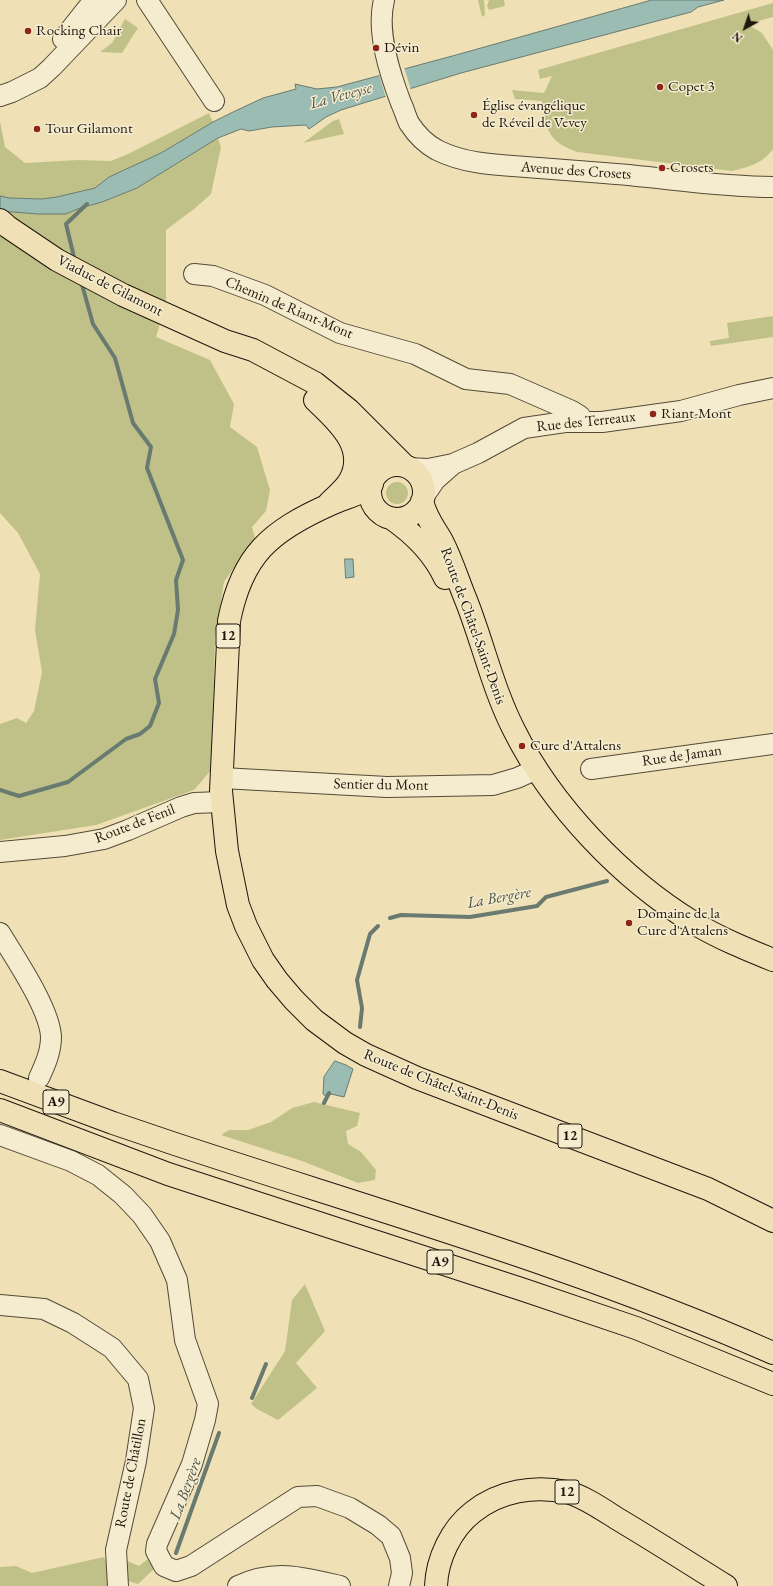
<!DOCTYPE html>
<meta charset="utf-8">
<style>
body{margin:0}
#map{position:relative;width:773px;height:1586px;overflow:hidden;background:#efe1b5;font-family:"EB Garamond",serif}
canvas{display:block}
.north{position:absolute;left:725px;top:8px;width:40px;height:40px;-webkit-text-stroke:3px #f5eccf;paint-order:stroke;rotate:220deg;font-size:11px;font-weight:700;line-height:16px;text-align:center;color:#1f170d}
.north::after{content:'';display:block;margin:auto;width:14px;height:18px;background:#1f170d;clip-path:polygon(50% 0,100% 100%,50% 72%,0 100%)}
</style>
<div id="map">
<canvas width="773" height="1586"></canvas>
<div class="north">N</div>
</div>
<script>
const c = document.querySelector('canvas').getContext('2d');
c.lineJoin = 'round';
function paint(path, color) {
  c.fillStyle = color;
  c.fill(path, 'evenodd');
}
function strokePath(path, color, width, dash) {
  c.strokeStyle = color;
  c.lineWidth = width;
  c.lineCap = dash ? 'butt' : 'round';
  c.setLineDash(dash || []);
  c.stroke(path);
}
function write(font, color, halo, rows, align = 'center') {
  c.font = font + ' "EB Garamond",serif';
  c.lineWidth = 3;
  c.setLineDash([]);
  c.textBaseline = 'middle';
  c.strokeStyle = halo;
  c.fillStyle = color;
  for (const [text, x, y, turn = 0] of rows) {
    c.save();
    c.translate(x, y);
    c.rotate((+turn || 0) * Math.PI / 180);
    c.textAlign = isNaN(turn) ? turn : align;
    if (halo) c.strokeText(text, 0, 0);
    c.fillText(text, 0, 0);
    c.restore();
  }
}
const green = new Path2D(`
 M 478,0 L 484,0 L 485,15 L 482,17 Z
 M 489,0 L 504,0 L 505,6 L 489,10 L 487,6 Z
 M 773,3 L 773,17 L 747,24 L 762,33 L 773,50 L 773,149 C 762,164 748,167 732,171 L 577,152 C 572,150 565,147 560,144 C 546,134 543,117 542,101 L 515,99 L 512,90 L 544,93 L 552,76 L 540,79 L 538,70 Z
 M 125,19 L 138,28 L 122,53 L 100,52 L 112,43 Z
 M 209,113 L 213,122 L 161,153 L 109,177 L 95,188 L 57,197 L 42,199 L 9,198 L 0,196 L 0,121 L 5,147 L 25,163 L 78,160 L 111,161 L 128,154 Z
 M 339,119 L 344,134 L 303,143 L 333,121 Z
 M 218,138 L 221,147 L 211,194 L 194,209 L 166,230 L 166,303 L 156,337 L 210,360 L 234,404 L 230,427 L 257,447 L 270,490 L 266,511 L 252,527 L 255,538 L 224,582 L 215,637 L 212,769 L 194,790 L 96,825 L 0,840 L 0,724 L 17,718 L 26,723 L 34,711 L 42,672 L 35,630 L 40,574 L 18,533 L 0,513 L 0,211 L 38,214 L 66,214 L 80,208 L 102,202 L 137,188 Z
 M 773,316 L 773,337 L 711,346 L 710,341 L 729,338 L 727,323 Z
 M386 493a11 11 0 1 1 22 0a11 11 0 1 1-22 0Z
 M 314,1102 L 360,1113 L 357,1126 L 346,1131 L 348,1144 L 361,1152 L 376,1170 L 375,1180 L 358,1183 L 302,1161 L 221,1135 L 229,1130 L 248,1130 L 271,1122 L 292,1108 Z
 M 305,1284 L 325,1331 L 296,1363 L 317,1388 L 278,1420 L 257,1409 L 251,1404 L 285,1351 L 292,1300 Z
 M 104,1557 L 113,1582 L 111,1586 L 0,1586 L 0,1567 L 16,1566 L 32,1573 Z
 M 148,1559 L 154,1569 L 138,1584 L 122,1579 L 125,1560 L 139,1566 Z`);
const water = new Path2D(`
 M 652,0 L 724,0 L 698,7 L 691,12 L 461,73 L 341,110 L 326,117 L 309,129 L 306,125 L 272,127 L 249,131 L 241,129 L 218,138 L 137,188 L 102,202 L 80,208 L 66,214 L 38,214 L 0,211 L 0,196 L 9,198 L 42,199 L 57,197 L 95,188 L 109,177 L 161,153 L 213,122 L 233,112 L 263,98 L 296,89 L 295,84 L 317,89 L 337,87 L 456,55 Z
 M 345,559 L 353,559 L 354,577 L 346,578 Z
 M 335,1061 L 346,1065 L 353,1069 L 344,1097 L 331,1094 L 327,1097 L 323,1094 L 324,1077 Z`);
const pier = new Path2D(`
 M 404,67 L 411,90 L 386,98 L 379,74 Z`);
const stream = new Path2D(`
 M 75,261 L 66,224 L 87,204
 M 0,790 L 19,796 L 68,782 L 126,739 L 140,734 L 150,726 L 159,703 L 155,679 L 174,634 L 178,610 L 176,580 L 183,560 L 147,468 L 151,447 L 133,423 L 115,358 L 93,324 L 81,281
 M 390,918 L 401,915 L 470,917 L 537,906 L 546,897 L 607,881
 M 360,1027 L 362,1008 L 357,980 L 370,934 L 378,926
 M 324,1103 L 329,1093
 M 252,1398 L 266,1364
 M 176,1553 L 219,1433`);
const minorTunnel = new Path2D(`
 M 18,1132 L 39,1078`);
const minor = new Path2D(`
 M 147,0 L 214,101
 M 384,0 C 376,32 390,74 401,103 C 404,109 406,117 409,123 C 416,134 426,144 437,150 C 465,164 496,165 526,167 C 552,169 578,171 604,173 C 661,177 716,187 773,187
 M 63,39 L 94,0
 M 0,96 L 12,92 L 40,78 L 52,67 L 116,0
 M 194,274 L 213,276 L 265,295 L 340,333 L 415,354 L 466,379 L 510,384 L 572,411 L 580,416 L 582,421
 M 408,468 L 428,469 L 453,464 L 478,453 L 524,428 L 565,422 L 602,422 L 681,411 L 739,395 L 773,388
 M 424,496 L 435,480 L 452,465
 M 591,769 L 773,744
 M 222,778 L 387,787 L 493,785 L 517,778 L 537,769
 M 0,852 L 65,846 L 104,839 L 128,830 L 181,807 L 194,803 L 221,802
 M 0,933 C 15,958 50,1009 51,1037 C 51,1052 45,1065 39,1078
 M 0,1135 L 71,1161 L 98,1175 L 123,1195 L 142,1215 L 160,1241 L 177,1280 L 185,1340 L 208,1404 L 205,1420 L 192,1464 L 157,1544 L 156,1551 L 164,1566 L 176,1571 L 191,1566 L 298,1497 L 317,1496 L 350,1508 L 378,1525 L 391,1536 L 400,1558 L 402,1573 L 399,1586
 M 0,1305 L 44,1309 L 73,1323 L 112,1348 L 138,1379 L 144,1408 L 136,1461 L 116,1550 L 118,1586
 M 238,1586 C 274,1569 303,1577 340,1586`);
const major = new Path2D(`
 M 0,220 L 8,227 L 57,260 L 123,295 L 225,341 L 253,350 L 315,383 L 349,410 L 405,466
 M 315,400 C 336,420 368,447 350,480 C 345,489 336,496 329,503
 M 356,431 L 369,449 L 377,474
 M370 492a27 27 0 1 1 54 0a27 27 0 1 1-54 0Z
 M 372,484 L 365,490 C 354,496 342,499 331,504 C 270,531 242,555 229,621 L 221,791 L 227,851 L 238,905 L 246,926 L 263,960 L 277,980 L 294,1000 L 314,1020 L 345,1043 L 366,1055 L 417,1078 L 708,1189 L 773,1221
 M 422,501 C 426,518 434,527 442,541 C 452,560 458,581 466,600 C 483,643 493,689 514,730 C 552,806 622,879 694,923 C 719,938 746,949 773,960
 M 391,518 C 414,534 433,552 445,578
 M 436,1586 C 437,1559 451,1529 473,1512 C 499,1491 534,1485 567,1492 C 583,1496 602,1509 616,1518 C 653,1540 689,1563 726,1586`);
const highway = new Path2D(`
 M 0,1081 L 113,1123 L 175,1144 C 375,1210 580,1268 773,1353
 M 0,1110 L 168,1174 L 524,1290 L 636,1328 L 773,1384`);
const markers = [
 [28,31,4,"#8f2418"],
 [376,48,4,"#8f2418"],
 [660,87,4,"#8f2418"],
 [474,115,4,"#8f2418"],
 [37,129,4,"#8f2418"],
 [662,168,4,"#8f2418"],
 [653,414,4,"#8f2418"],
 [522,746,4,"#8f2418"],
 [629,923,4,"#8f2418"]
];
const shields = [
 [228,636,24],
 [56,1102,26],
 [570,1136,24],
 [440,1262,26],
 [567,1492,24]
];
const shieldNames = [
 ["12",228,636],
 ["A9",56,1102],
 ["12",570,1136],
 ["A9",440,1262],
 ["12",567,1492]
];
const poiNames = [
 ["Rocking Chair",36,31],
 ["Dévin",384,48],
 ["Copet 3",668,87],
 ["Église évangélique",482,106],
 ["de Réveil de Vevey",482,123],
 ["Tour Gilamont",45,129],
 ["Crosets",670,168],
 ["Riant-Mont",661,414],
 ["Cure d'Attalens",530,746],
 ["Domaine de la",637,914],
 ["Cure d'Attalens",637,931]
];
const streetNames = [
 ["Avenue des Crosets",576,171,4],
 ["Viaduc de Gilamont",110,286,27],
 ["Chemin de Riant-Mont",289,308,23],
 ["Rue des Terreaux",586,422,-6],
 ["Route de Châtel-Saint-Denis",473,626,70],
 ["Rue de Jaman",682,756,-8],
 ["Sentier du Mont",381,785,1],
 ["Route de Fenil",135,824,-21],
 ["Route de Châtel-Saint-Denis",441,1085,22],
 ["Route de Châtillon",131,1473,-79]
];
const waterNames = [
 ["La Veveyse",341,96,-15],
 ["La Bergère",499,898,-10],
 ["La Bergère",186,1489,-70]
];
paint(green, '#c0c188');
paint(water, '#9abcb2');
strokePath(water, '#697a70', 1);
paint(pier, '#efe1b5');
strokePath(stream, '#697a70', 4);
strokePath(minorTunnel, '#c5b993', 20, [20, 10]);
strokePath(minor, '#534a37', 22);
strokePath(major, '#1f170d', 24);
strokePath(highway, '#1f170d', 24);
strokePath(minor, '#f5eccf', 20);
strokePath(major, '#efe1b5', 22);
strokePath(highway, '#efe1b5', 22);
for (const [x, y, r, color] of markers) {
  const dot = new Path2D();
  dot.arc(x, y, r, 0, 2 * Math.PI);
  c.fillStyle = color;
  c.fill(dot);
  strokePath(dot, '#f5eccf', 1.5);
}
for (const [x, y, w] of shields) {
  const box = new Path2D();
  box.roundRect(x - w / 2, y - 12, w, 24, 3);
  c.fillStyle = '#f5eccf';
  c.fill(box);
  strokePath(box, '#1f170d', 1);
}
write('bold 14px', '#1f170d', null, shieldNames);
write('15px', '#1f170d', '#f5eccf', poiNames, 'left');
write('15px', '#1f170d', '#f5eccf', streetNames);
write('italic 16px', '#4a5147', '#f5eccf', waterNames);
</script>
